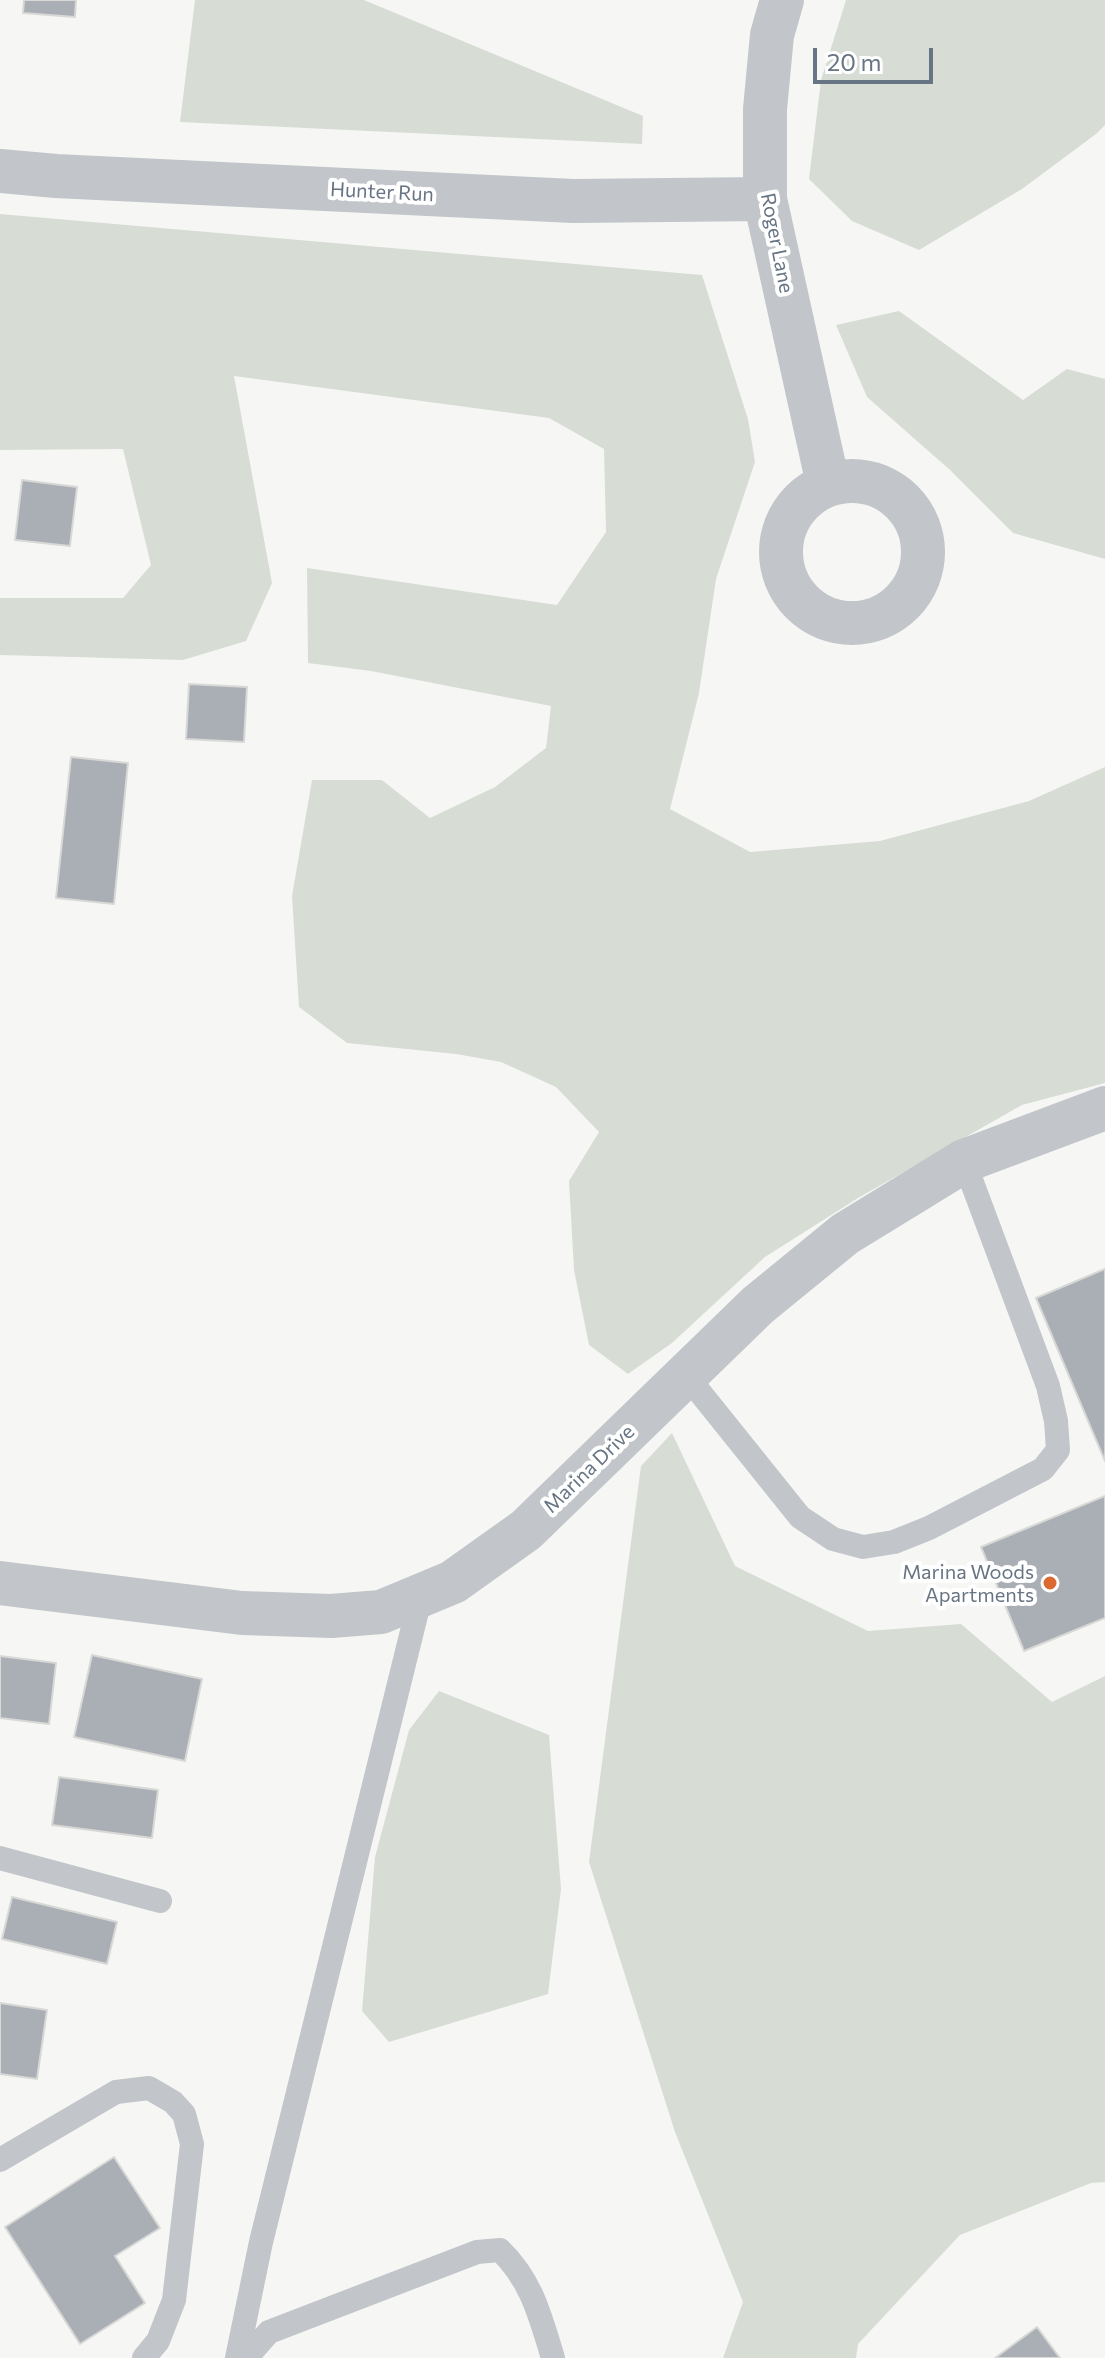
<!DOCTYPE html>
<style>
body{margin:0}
#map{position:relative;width:1105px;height:2358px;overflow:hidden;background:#f6f7f4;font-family:Commissioner,sans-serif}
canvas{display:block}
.scale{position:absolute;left:813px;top:48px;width:120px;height:36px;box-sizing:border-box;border:4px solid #677483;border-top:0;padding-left:10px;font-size:24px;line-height:28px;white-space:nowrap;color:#677483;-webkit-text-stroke:6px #fff;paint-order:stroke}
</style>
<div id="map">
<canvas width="1105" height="2358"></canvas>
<div class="scale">20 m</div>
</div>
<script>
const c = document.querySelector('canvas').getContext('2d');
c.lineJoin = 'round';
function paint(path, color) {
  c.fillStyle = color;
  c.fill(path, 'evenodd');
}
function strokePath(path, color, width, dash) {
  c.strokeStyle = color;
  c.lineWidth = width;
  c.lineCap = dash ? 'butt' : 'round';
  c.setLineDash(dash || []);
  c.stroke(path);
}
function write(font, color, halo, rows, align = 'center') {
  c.font = font + ' Commissioner,sans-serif';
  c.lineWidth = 8;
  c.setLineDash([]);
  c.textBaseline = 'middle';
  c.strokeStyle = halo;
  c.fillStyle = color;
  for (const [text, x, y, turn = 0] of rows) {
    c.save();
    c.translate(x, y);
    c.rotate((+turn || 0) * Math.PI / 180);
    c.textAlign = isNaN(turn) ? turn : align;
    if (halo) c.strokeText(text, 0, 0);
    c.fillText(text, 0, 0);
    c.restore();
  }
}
const green = new Path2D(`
 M 195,0 L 364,0 L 643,116 L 642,144 L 180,122 Z
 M 846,0 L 1105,0 L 1105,125 L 1096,134 L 1022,189 L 919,250 L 852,221 L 809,179 L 821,80 Z
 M 0,214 L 702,275 L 748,419 L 755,462 L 716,579 L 699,693 L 670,809 L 750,852 L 880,841 L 1029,801 L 1105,767 L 1105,1083 L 1022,1105 L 858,1198 L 765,1257 L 672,1343 L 628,1374 L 589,1345 L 574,1270 L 569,1181 L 599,1132 L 556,1087 L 501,1062 L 456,1054 L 347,1043 L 299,1007 L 292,896 L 312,780 L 382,780 L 430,818 L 495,787 L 546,748 L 551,706 L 371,671 L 308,663 L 307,568 L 557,605 L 606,532 L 604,449 L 549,418 L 234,376 L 272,583 L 246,641 L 183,660 L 0,655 L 0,598 L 123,598 L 151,565 L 123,449 L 0,450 Z
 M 899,311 L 1023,400 L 1067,369 L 1105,379 L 1105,559 L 1013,533 L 950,470 L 867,397 L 836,325 Z
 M 672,1433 L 735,1566 L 868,1631 L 961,1624 L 1052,1702 L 1105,1676 L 1105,2182 L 1091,2183 L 960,2235 L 858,2344 L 856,2358 L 723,2358 L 743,2302 L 675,2132 L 589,1862 L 641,1466 Z
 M 439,1691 L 549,1735 L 561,1889 L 548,1994 L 389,2042 L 362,2011 L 375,1857 L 409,1730 Z`);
const building = new Path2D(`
 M 24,0 L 76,0 L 75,17 L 23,13 Z
 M 22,480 L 77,487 L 70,546 L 15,540 Z
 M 189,684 L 247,687 L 244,742 L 186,739 Z
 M 71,757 L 128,763 L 114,904 L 56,898 Z
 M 1105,1269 L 1105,1461 L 1036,1298 Z
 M 1105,1496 L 1105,1618 L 1024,1651 L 981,1547 Z
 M 92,1655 L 202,1679 L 185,1761 L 74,1737 Z
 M 0,1656 L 56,1663 L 49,1724 L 0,1718 Z
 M 59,1777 L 158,1790 L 152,1838 L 52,1825 Z
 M 12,1897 L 117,1922 L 107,1964 L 2,1939 Z
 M 0,2003 L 47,2010 L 37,2079 L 0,2074 Z
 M 114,2157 L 160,2228 L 115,2256 L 145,2303 L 80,2344 L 5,2227 Z
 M 1037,2327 L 1060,2358 L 995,2358 Z`);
const service = new Path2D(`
 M 686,1375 L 800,1517 L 833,1539 L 863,1547 L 894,1542 L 929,1528 L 1043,1469 L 1058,1450 L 1056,1421 L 1048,1386 L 964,1161
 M 0,1858 L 160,1901
 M 0,2160 L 116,2092 L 149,2088 L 173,2102 L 184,2114 L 192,2144 L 174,2300 L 158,2341 L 144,2358
 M 237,2358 L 261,2242 L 421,1595
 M 246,2358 L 269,2332 L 477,2252 L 500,2250 C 532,2281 540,2316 553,2358`);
const minor = new Path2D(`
 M 782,0 L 772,35 L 765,109 L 765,199 L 828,484
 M 0,171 L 56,176 L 573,201 L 765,199
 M781 552a71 71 0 1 1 142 0a71 71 0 1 1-142 0Z
 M 0,1583 L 242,1613 L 331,1616 L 381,1612 L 453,1582 L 526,1530 L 758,1305 L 845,1234 L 964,1161 L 1105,1108`);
const markers = [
 [1050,1583,8,"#db6930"]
];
const streetNames = [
 ["Hunter Run",382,192,3],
 ["Roger Lane",777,243,79],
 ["Marina Drive",589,1469,-44]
];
const poiNames = [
 ["Marina Woods",1034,1572],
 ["Apartments",1034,1595]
];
paint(green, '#d7ddd5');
paint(building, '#a9afb5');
strokePath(building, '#d8d8d6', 2);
strokePath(service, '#c2c5c9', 24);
strokePath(minor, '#c2c5c9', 44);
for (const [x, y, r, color] of markers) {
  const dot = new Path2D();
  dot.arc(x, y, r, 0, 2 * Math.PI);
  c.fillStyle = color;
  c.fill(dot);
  strokePath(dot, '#fff', 3);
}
write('20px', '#677483', '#fff', streetNames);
write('20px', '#677483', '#fff', poiNames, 'right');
</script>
